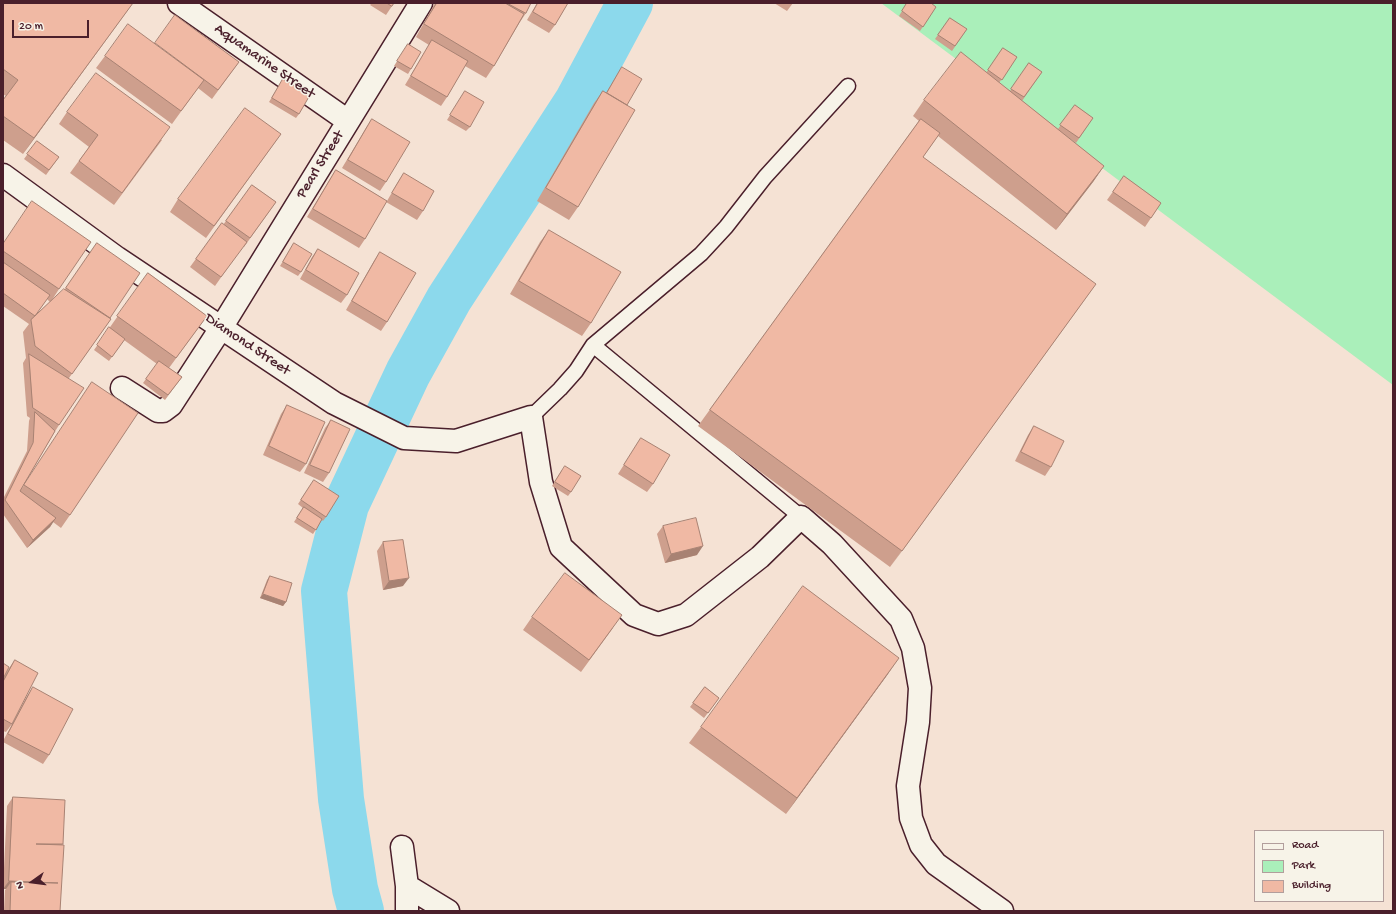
<!DOCTYPE html>
<style>
body{margin:0}
#map{position:relative;width:1396px;height:914px;overflow:hidden;background:#f5e2d4;font-family:"Gochi Hand",sans-serif}
canvas{display:block}
.frame{position:absolute;inset:0;border:4px solid #4a1f2b;pointer-events:none}
.legend{position:absolute;left:1254px;top:830px;width:130px;height:72px;box-sizing:border-box;background:#f7f3e8;border:1px solid #b29e9c;margin:0;padding:5px 7px;list-style:none;font-size:12px;color:#4a1f2b}
.legend li{display:flex;align-items:center;gap:8px;height:20px}
.legend b{width:20px;border:1px solid #b29e9c}
.north{position:absolute;left:12px;top:862px;width:40px;height:40px;-webkit-text-stroke:3px #f7f3e8;paint-order:stroke;rotate:256deg;font-size:11px;font-weight:700;line-height:16px;text-align:center;color:#4a1f2b}
.north::after{content:'';display:block;margin:auto;width:14px;height:18px;background:#4a1f2b;clip-path:polygon(50% 0,100% 100%,50% 72%,0 100%)}
.scale{position:absolute;left:12px;top:20px;width:77px;height:18px;box-sizing:border-box;border:2px solid #4a1f2b;border-top:0;padding-left:5px;font-size:12px;line-height:14px;white-space:nowrap;color:#4a1f2b;-webkit-text-stroke:3px #f7f3e8;paint-order:stroke}
</style>
<div id="map">
<canvas width="1396" height="914"></canvas>
<div class="frame"></div>
<ul class="legend">
<li><b style="height:5px;background:#f7f3e8"></b>Road</li>
<li><b style="height:11px;background:#aaefba"></b>Park</li>
<li><b style="height:11px;background:#f0b9a4"></b>Building</li>
</ul>
<div class="north">N</div>
<div class="scale">20 m</div>
</div>
<script>
const c = document.querySelector('canvas').getContext('2d');
c.lineJoin = 'round';
function paint(path, color) {
  c.fillStyle = color;
  c.fill(path, 'evenodd');
}
function strokePath(path, color, width, dash) {
  c.strokeStyle = color;
  c.lineWidth = width;
  c.lineCap = dash ? 'butt' : 'round';
  c.setLineDash(dash || []);
  c.stroke(path);
}
function write(font, color, halo, rows, align = 'center') {
  c.font = font + ' "Gochi Hand",sans-serif';
  c.lineWidth = 3;
  c.setLineDash([]);
  c.textBaseline = 'middle';
  c.strokeStyle = halo;
  c.fillStyle = color;
  for (const [text, x, y, turn = 0] of rows) {
    c.save();
    c.translate(x, y);
    c.rotate((+turn || 0) * Math.PI / 180);
    c.textAlign = isNaN(turn) ? turn : align;
    if (halo) c.strokeText(text, 0, 0);
    c.fillText(text, 0, 0);
    c.restore();
  }
}
const green = new Path2D(`
 M 881,3 L 1393,3 L 1393,385 Z`);
const river = new Path2D(`
 M 361,911 L 355,889 L 341,799 L 324,591 L 346,505 L 408,373 L 449,299 L 577,102 L 630,3`);
const service = new Path2D(`
 M 593,345 L 801,517
 M 531,417 L 560,389 L 576,371 L 593,345 L 701,254 L 726,227 L 765,177 L 848,86`);
const minor = new Path2D(`
 M 179,3 L 348,121
 M 3,175 L 117,258 L 334,403 L 404,438 L 456,441 L 531,417 L 541,482 L 561,547 L 634,615 L 658,624 L 686,615 L 760,557 L 801,517 L 832,544 L 901,619 L 913,648 L 920,688 L 918,722 L 908,786 L 911,818 L 921,845 L 936,864 L 1002,911
 M 122,388 L 158,411 L 163,411 L 171,405 L 221,328 L 421,3
 M 402,847 L 407,886 L 407,911
 M 407,886 L 448,911`);
const wall = new Path2D(`
 M 133,3 L 23,154 L 3,140 L 3,100 L 6,96 L 3,94 L 3,5 Z
 M 372,3 L 394,3 L 386,15 L 370,5 Z
 M 435,3 L 531,3 L 526,13 L 520,22 L 494,66 L 486,78 L 465,66 L 447,97 L 441,106 L 405,85 L 429,45 L 416,37 Z
 M 537,3 L 568,3 L 555,25 L 549,33 L 527,20 Z
 M 774,3 L 793,3 L 787,11 Z
 M 907,3 L 936,7 L 920,31 L 899,16 Z
 M 950,18 L 967,29 L 952,51 L 935,39 Z
 M 408,44 L 411,69 L 408,74 L 394,66 Z
 M 1003,48 L 1017,57 L 999,83 L 1010,91 L 1029,63 L 1042,72 L 1022,101 L 1058,129 L 1075,105 L 1093,118 L 1076,143 L 1063,134 L 1104,166 L 1093,182 L 1056,230 L 938,136 L 923,157 L 1084,300 L 890,567 L 698,426 L 919,121 L 913,116 L 924,100 L 986,73 Z
 M 105,56 L 239,62 L 212,99 L 198,88 L 172,124 L 96,68 Z
 M 622,67 L 627,105 L 578,207 L 569,220 L 537,201 L 594,103 L 603,91 L 606,93 Z
 M 283,79 L 299,114 L 296,118 L 269,102 Z
 M 465,91 L 470,127 L 466,131 L 447,120 Z
 M 67,112 L 162,140 L 114,205 L 70,173 L 89,147 L 59,124 Z
 M 372,119 L 386,182 L 380,191 L 342,168 L 366,128 Z
 M 281,134 L 206,238 L 170,212 L 178,199 Z
 M 37,141 L 59,157 L 46,175 L 24,159 Z
 M 336,170 L 387,201 L 398,182 L 404,173 L 423,211 L 417,220 L 386,202 L 365,239 L 359,248 L 307,217 L 330,179 Z
 M 1124,176 L 1161,203 L 1145,227 L 1107,200 Z
 M 252,185 L 276,202 L 244,247 L 243,246 L 215,286 L 190,267 L 222,223 L 223,225 Z
 M 549,230 L 591,323 L 582,336 L 510,294 L 540,242 Z
 M 97,243 L 110,318 L 111,319 L 69,378 L 59,425 L 54,433 L 21,490 L 92,382 L 70,515 L 61,528 L 53,522 L 50,527 L 27,548 L 3,514 L 3,499 L 27,451 L 29,421 L 30,418 L 27,416 L 23,363 L 26,358 L 23,332 L 29,324 L 3,306 L 3,244 L 59,289 L 52,300 L 65,289 ZM 47,299 L 50,302 L 35,316 Z
 M 294,243 L 301,272 L 298,276 L 280,266 Z
 M 318,249 L 347,295 L 341,303 L 300,279 L 312,257 Z
 M 380,252 L 387,322 L 381,331 L 346,310 L 374,261 Z
 M 148,273 L 207,316 L 169,368 L 182,377 L 165,400 L 143,383 L 157,364 L 124,340 L 109,361 L 94,350 Z
 M 287,405 L 306,464 L 300,472 L 263,455 L 281,414 Z
 M 331,420 L 329,473 L 323,482 L 304,473 L 325,428 Z
 M 1034,426 L 1051,467 L 1045,476 L 1015,461 L 1028,435 Z
 M 641,438 L 653,484 L 647,492 L 618,474 Z
 M 562,470 L 571,492 L 568,496 L 552,486 Z
 M 314,480 L 326,517 L 323,521 L 322,520 L 313,534 L 294,522 L 303,508 L 298,504 Z
 M 663,526 L 697,555 L 665,563 L 657,534 Z
 M 383,542 L 403,586 L 383,590 L 377,551 Z
 M 270,576 L 286,602 L 283,606 L 260,598 L 267,580 Z
 M 532,617 L 613,628 L 581,672 L 523,630 Z
 M 15,660 L 12,724 L 6,732 L 3,731 L 3,679 L 9,668 Z
 M 888,674 L 786,814 L 689,743 L 701,727 Z
 M 33,687 L 49,755 L 43,764 L 3,742 L 3,741 L 27,696 Z
 M 705,687 L 719,698 L 704,718 L 690,707 Z
 M 13,797 L 63,844 L 62,845 L 60,911 L 4,911 L 5,890 L 6,889 L 3,889 L 7,806 Z`);
const shadedWall = new Path2D(`
 M 133,3 L 23,154 L 34,138 Z
 M 1104,166 L 1093,182 L 1056,230 L 1067,214 Z
 M 1096,284 L 1084,300 L 890,567 L 902,551 Z
 M 56,518 L 50,527 L 27,548 L 33,540 Z
 M 703,546 L 697,555 L 665,563 L 671,554 Z
 M 409,578 L 403,586 L 383,590 L 389,581 Z
 M 263,594 L 286,602 L 283,606 L 260,598 Z
 M 899,658 L 888,674 L 786,814 L 797,798 Z
 M 9,881 L 58,883 L 11,882 L 6,889 L 3,889 Z`);
const building = new Path2D(`
 M 4,3 L 133,3 L 34,138 L 3,116 L 3,100 L 18,80 L 3,69 L 3,5 Z
 M 387,3 L 394,3 L 392,6 Z
 M 437,3 L 505,3 L 524,14 L 494,66 L 424,24 Z
 M 507,3 L 531,3 L 526,13 Z
 M 538,3 L 568,3 L 555,25 L 533,12 Z
 M 907,3 L 931,3 L 936,7 L 923,27 L 902,11 Z
 M 175,15 L 239,62 L 218,90 L 155,43 Z
 M 950,18 L 967,29 L 955,46 L 938,35 Z
 M 128,24 L 204,80 L 181,111 L 105,56 Z
 M 432,40 L 468,61 L 447,97 L 411,76 Z
 M 408,44 L 421,52 L 411,69 L 397,61 Z
 M 1003,48 L 1017,57 L 1002,80 L 988,70 Z
 M 961,52 L 1104,166 L 1067,214 L 924,100 Z
 M 1029,63 L 1042,72 L 1024,97 L 1011,89 Z
 M 622,67 L 642,79 L 627,105 L 607,93 Z
 M 96,73 L 170,127 L 122,193 L 79,161 L 98,135 L 67,112 Z
 M 283,79 L 310,95 L 299,114 L 272,98 Z
 M 465,91 L 484,102 L 470,127 L 450,115 Z
 M 603,91 L 635,110 L 578,207 L 546,188 Z
 M 1075,105 L 1093,118 L 1079,138 L 1060,125 Z
 M 245,108 L 281,134 L 214,226 L 178,199 Z
 M 372,119 L 410,142 L 386,182 L 348,160 Z
 M 921,119 L 940,133 L 923,157 L 1096,284 L 902,551 L 710,410 Z
 M 37,141 L 59,157 L 49,170 L 27,154 Z
 M 336,170 L 387,201 L 365,239 L 313,209 Z
 M 404,173 L 434,191 L 423,211 L 392,193 Z
 M 1124,176 L 1161,203 L 1151,218 L 1113,192 Z
 M 252,185 L 276,202 L 250,238 L 226,221 Z
 M 32,201 L 91,242 L 59,289 L 3,251 L 3,244 Z
 M 222,223 L 247,242 L 221,277 L 196,259 Z
 M 549,230 L 621,272 L 591,323 L 519,281 Z
 M 97,243 L 140,273 L 110,318 L 66,288 Z
 M 294,243 L 312,254 L 301,272 L 283,262 Z
 M 318,249 L 359,273 L 347,295 L 306,270 Z
 M 380,252 L 416,273 L 387,322 L 352,301 Z
 M 3,262 L 50,295 L 35,316 L 3,293 Z
 M 148,273 L 207,316 L 176,358 L 117,316 Z
 M 64,289 L 111,319 L 72,374 L 35,346 L 31,320 Z
 M 109,327 L 125,339 L 112,357 L 97,345 Z
 M 29,354 L 84,388 L 59,425 L 33,408 Z
 M 159,361 L 182,377 L 168,395 L 146,379 Z
 M 92,382 L 138,413 L 70,515 L 24,485 Z
 M 287,405 L 325,422 L 306,464 L 269,446 Z
 M 35,412 L 55,431 L 20,491 L 56,518 L 33,540 L 5,500 L 33,443 Z
 M 331,420 L 350,429 L 329,473 L 310,465 Z
 M 1034,426 L 1064,441 L 1051,467 L 1021,452 Z
 M 641,438 L 670,455 L 653,484 L 624,465 Z
 M 565,466 L 581,476 L 571,492 L 555,482 Z
 M 314,480 L 339,496 L 326,517 L 301,500 Z
 M 304,507 L 322,519 L 316,530 L 297,518 Z
 M 696,518 L 703,546 L 671,554 L 663,526 Z
 M 403,540 L 409,578 L 389,581 L 383,542 Z
 M 565,573 L 622,615 L 589,660 L 532,617 Z
 M 270,576 L 292,583 L 286,602 L 263,594 Z
 M 803,586 L 899,658 L 797,798 L 701,727 Z
 M 15,660 L 38,673 L 12,724 L 3,719 L 3,682 Z
 M 3,663 L 9,667 L 3,679 Z
 M 33,687 L 73,709 L 49,755 L 8,734 Z
 M 705,687 L 719,698 L 708,713 L 693,703 Z
 M 13,797 L 65,800 L 63,844 L 36,844 L 64,845 L 60,911 L 10,911 L 11,882 L 58,883 L 9,881 Z`);
const streetNames = [
 ["Aquamarine Street",264,62,35],
 ["Pearl Street",321,165,-58],
 ["Diamond Street",247,345,34]
];
paint(green, '#aaefba');
strokePath(river, '#8cd9ec', 46);
strokePath(service, '#4a1f2b', 17);
strokePath(minor, '#4a1f2b', 25);
strokePath(service, '#f7f3e8', 14);
strokePath(minor, '#f7f3e8', 22);
paint(wall, '#ce9f8d');
paint(shadedWall, '#a88273');
paint(building, '#f0b9a4');
strokePath(building, '#a88273', 1);
write('15px', '#4a1f2b', '#f7f3e8', streetNames);
</script>
